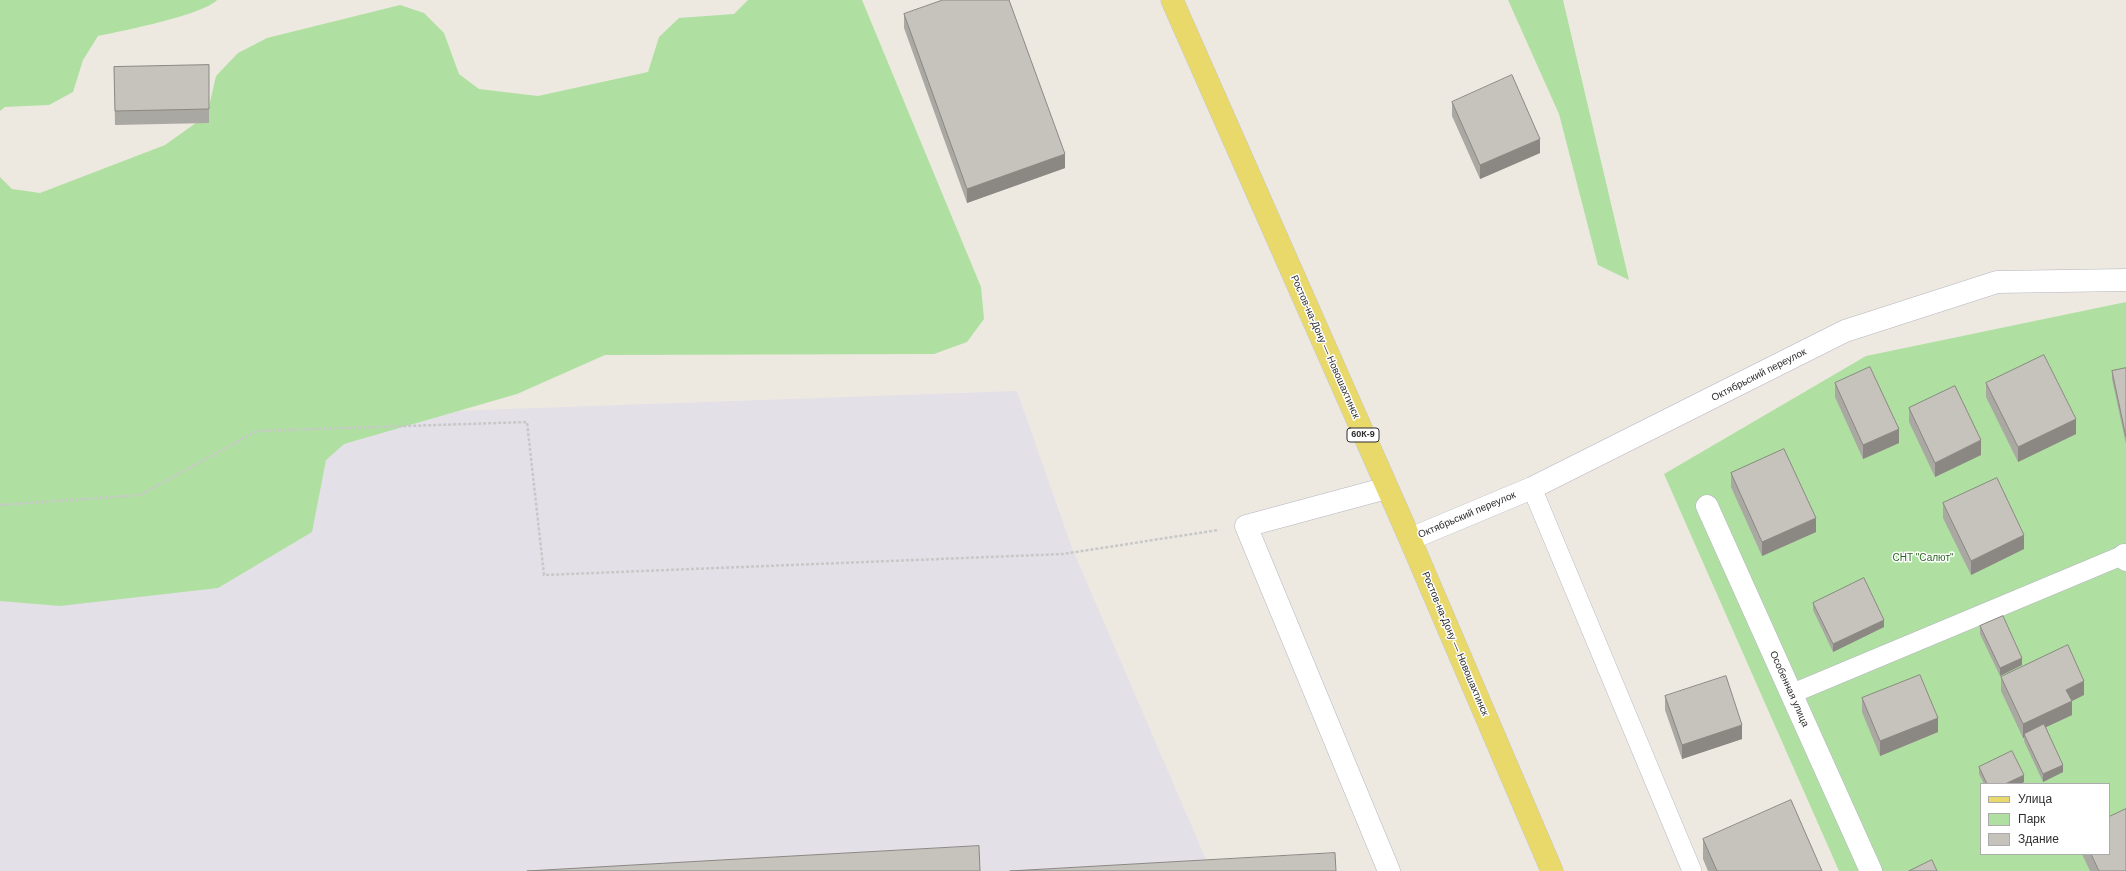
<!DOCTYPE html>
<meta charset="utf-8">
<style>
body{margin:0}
#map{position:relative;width:2126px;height:871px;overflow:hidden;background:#ede9e1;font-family:Arial,sans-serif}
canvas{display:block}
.legend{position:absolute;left:1980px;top:783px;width:130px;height:72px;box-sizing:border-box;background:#fff;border:1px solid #ababab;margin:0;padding:5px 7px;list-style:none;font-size:12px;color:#2d2d2d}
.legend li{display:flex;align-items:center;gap:8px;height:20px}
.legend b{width:20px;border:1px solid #ababab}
</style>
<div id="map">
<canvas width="2126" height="871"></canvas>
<ul class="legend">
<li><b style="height:5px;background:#e9d96a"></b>Улица</li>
<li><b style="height:11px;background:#afe0a1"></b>Парк</li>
<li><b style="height:11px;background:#c6c3bc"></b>Здание</li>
</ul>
</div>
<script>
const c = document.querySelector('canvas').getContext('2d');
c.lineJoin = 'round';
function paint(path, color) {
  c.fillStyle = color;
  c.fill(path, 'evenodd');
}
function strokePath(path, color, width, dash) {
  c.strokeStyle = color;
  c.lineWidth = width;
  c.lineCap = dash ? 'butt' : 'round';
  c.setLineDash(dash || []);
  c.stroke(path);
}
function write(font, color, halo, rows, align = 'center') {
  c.font = font + ' Arial,sans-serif';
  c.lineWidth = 3;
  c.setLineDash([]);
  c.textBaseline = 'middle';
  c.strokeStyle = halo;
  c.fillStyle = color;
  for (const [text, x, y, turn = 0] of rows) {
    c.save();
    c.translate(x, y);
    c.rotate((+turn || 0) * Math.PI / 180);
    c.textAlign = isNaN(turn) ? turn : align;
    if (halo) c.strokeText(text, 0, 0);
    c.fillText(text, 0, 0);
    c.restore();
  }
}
const industrial = new Path2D(`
 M 1017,391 L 1072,548 L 1211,871 L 0,871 L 0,427 Z`);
const green = new Path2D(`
 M 0,0 L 217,0 C 203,15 122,31 98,36 L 83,60 L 73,92 L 49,105 L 5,107 L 0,111 Z
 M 748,0 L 862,0 L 981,287 L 984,319 L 967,342 L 934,354 L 605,355 L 517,394 L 344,444 L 326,460 L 312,532 L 218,588 L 60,606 L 0,601 L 0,177 L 12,189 L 40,193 L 165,145 L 207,115 L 216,76 L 238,53 L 267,38 L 400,5 L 424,13 L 444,33 L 459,74 L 479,89 L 538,96 L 648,72 L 659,37 L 679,18 L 734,14 Z
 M 1508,0 L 1563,0 L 1629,280 L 1598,265 L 1559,114 Z
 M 2126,302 L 2126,871 L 1839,871 L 1664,474 L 1866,356 ZM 1981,784 L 2109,784 L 2109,854 L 1981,854 Z`);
const path = new Path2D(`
 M 0,505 L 140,495 L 257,431 L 527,422 L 544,575 L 1063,554 L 1218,530`);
const service = new Path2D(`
 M 1532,488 L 1692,871
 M 1791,694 L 2126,554`);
const minor = new Path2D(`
 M 1387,488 L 1246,526 L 1389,871
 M 1707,506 L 1871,871
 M 1410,539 L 1532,488 L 1845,331 L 1997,282 L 2126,280
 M 2124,555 L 2126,560`);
const primary = new Path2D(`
 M 1172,0 L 1410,539 L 1552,871`);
const wall = new Path2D(`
 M 904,14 L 1065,168 L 967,203 L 904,28 Z
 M 209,65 L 209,123 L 115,125 L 114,67 Z
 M 1452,102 L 1540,153 L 1480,179 L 1452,116 Z
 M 2126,368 L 2126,444 L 2112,379 L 2112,371 Z
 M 1835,383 L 1899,443 L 1863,459 L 1835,397 Z
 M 1986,383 L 2076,434 L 2018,462 L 1986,397 Z
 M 1909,408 L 1981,455 L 1935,477 L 1909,422 Z
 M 1731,473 L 1816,532 L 1762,556 L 1731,487 Z
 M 1943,503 L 2024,549 L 1971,575 L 1943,518 Z
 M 1813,603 L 1884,627 L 1833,652 L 1813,610 Z
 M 1980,626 L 2022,665 L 2000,676 L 1980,634 Z
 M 2001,677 L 2084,695 L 2071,701 L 2072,715 L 2046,727 L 2063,772 L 2043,782 L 2024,741 L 2024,738 L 2023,738 L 2001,691 Z
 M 1665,696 L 1742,739 L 1682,759 L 1665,710 Z
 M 1862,698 L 1938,732 L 1880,756 L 1862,712 Z
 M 1979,767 L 2024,782 L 2020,784 L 1984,784 L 1979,774 Z
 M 1703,839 L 1822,871 L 1708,871 L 1703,859 Z
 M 2082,854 L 2109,854 L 2126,871 L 2090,871 Z`);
const shadedWall = new Path2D(`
 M 1540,139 L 1540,153 L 1480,179 L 1480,165 Z
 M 1065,154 L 1065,168 L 967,203 L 967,189 Z
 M 2076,419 L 2076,434 L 2018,462 L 2018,447 Z
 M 1899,429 L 1899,443 L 1863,459 L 1863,445 Z
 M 1981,440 L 1981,455 L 1935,477 L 1935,463 Z
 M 1816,518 L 1816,532 L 1762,556 L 1762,542 Z
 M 2024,535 L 2024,549 L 1971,575 L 1971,561 Z
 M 1884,620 L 1884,627 L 1833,652 L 1833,644 Z
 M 2022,658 L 2022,665 L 2000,676 L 2000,668 Z
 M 2084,681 L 2084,695 L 2066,704 L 2066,690 Z
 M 2072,701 L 2072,715 L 2025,737 L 2024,734 L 2024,738 L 2023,738 L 2023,724 Z
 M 1938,718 L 1938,732 L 1880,756 L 1880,741 Z
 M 1742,725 L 1742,739 L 1682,759 L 1682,745 Z
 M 2063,765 L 2063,772 L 2043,782 L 2043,774 Z
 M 2024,775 L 2024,782 L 2020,784 L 2005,784 Z`);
const building = new Path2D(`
 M 943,0 L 1009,0 L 1065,154 L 967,189 L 904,14 Z
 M 209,65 L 209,109 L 115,111 L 114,67 Z
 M 1512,75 L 1540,139 L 1480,165 L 1452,102 Z
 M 2044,355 L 2076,419 L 2018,447 L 1986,383 Z
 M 1870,367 L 1899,429 L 1863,445 L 1835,383 Z
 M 2126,368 L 2126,437 L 2112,371 Z
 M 1955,386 L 1981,440 L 1935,463 L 1909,408 Z
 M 1784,449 L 1816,518 L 1762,542 L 1731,473 Z
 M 1997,478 L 2024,535 L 1971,561 L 1943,503 Z
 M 1864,578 L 1884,620 L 1833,644 L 1813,603 Z
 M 2003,616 L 2022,658 L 2000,668 L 1980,626 Z
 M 2068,645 L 2084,681 L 2066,690 L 2072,701 L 2023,724 L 2001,677 Z
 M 1920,675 L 1938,718 L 1880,741 L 1862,698 Z
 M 1726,676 L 1742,725 L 1682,745 L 1665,696 Z
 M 2044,724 L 2063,765 L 2043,774 L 2024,734 Z
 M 2012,751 L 2024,775 L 2005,784 L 1987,784 L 1979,767 Z
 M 1791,800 L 1822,871 L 1717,871 L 1703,839 Z
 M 2126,809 L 2126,871 L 2099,871 L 2091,854 L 2109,854 L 2109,817 Z
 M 979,846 L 980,871 L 527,871 L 721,860 Z
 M 1335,853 L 1336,871 L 1010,871 Z
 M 1932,860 L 1937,871 L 1909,871 Z`);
const shields = [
 [1363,435,32]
];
const shieldNames = [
 ["60К-9",1363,435]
];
const streetNames = [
 ["Ростов-на-Дону — Новошахтинск",1325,347,66],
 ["Октябрьский переулок",1759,375,-27],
 ["Октябрьский переулок",1467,515,-23],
 ["Ростов-на-Дону — Новошахтинск",1455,644,67],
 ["Особенная улица",1789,689,66]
];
const parkNames = [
 ["СНТ \"Салют\"",1923,558]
];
paint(industrial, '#e3e0e7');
paint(green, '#afe0a1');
strokePath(service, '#b4b5bf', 20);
strokePath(minor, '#b4b5bf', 23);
strokePath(primary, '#c8c8c8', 23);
strokePath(path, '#c8c8c8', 2.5, [3, 2]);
strokePath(service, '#fff', 19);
strokePath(minor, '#fff', 22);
strokePath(primary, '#e9d96a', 22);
paint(wall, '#aaa8a2');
paint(shadedWall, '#8b8884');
paint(building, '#c6c3bc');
strokePath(building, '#8b8884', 1);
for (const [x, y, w] of shields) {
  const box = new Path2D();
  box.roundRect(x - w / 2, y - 7, w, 14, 3);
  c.fillStyle = '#fff';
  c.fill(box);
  strokePath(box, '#2d2d2d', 1);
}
write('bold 9px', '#2d2d2d', null, shieldNames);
write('10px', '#2d2d2d', '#fff', streetNames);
write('10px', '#276720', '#fff', parkNames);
</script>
